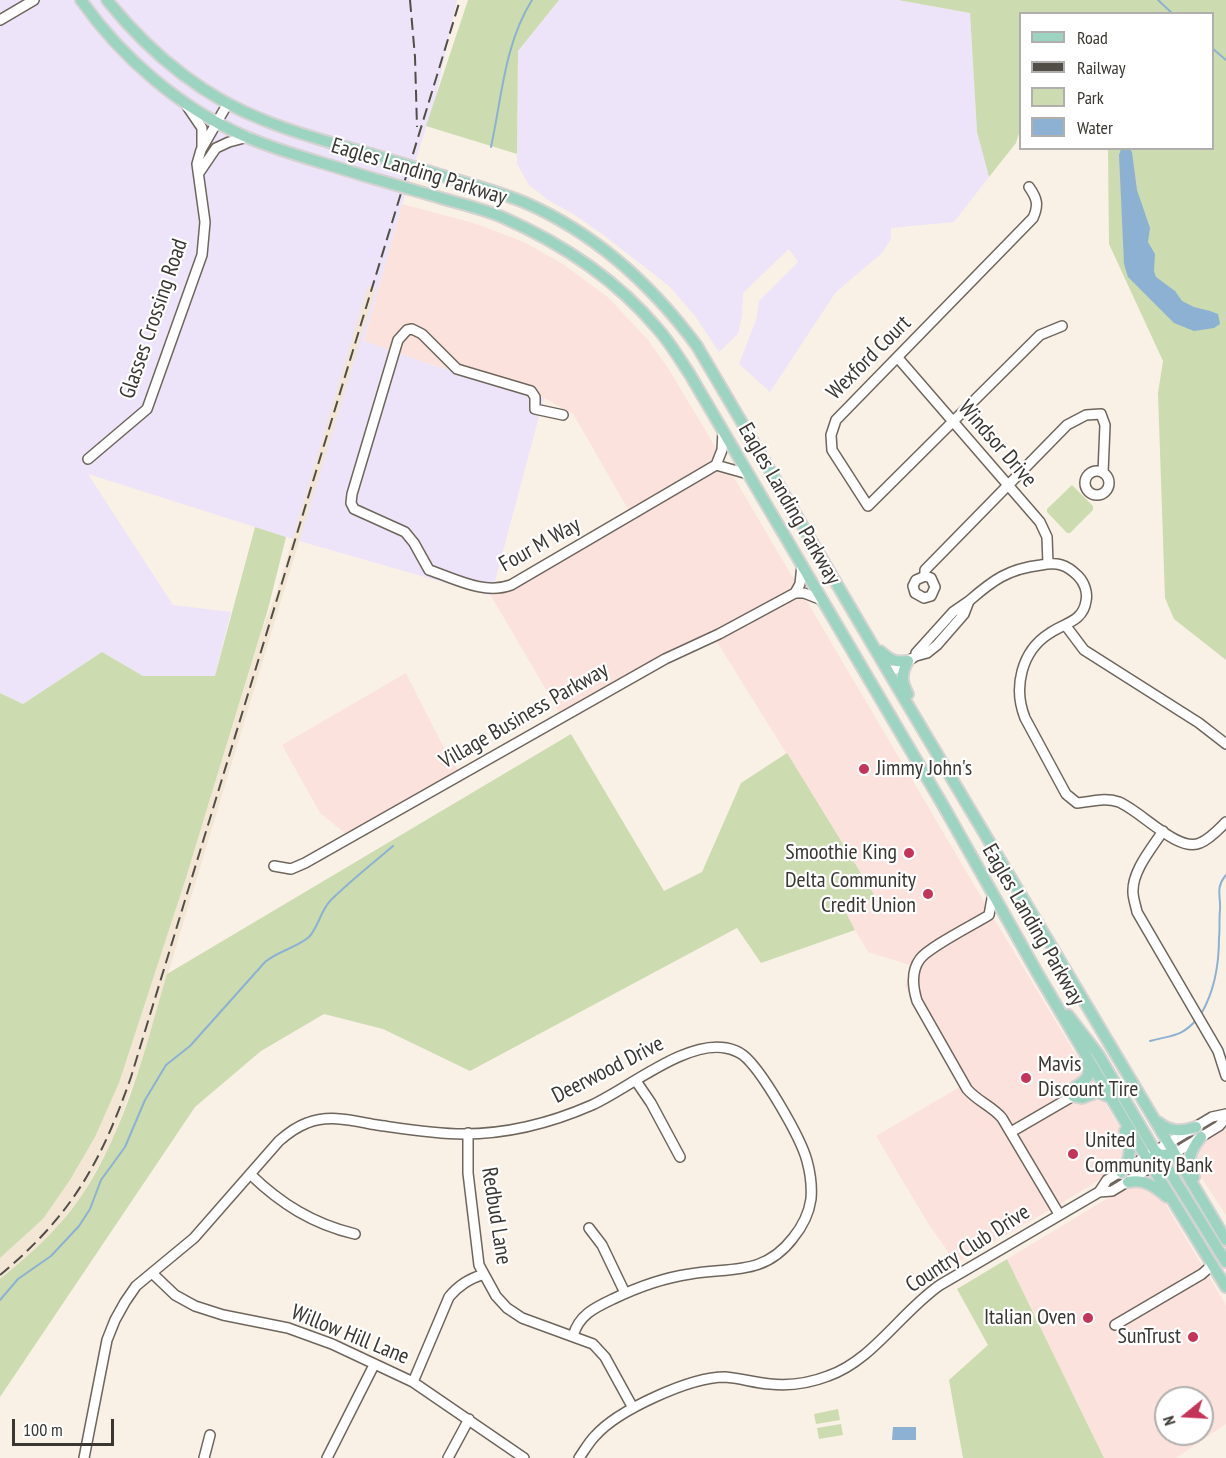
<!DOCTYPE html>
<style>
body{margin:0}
#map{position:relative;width:1226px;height:1458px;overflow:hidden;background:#faf1e6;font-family:"PT Sans Narrow",sans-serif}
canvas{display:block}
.legend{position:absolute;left:1019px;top:12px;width:195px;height:138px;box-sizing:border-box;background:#fff;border:2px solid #b0afad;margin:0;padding:8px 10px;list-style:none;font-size:18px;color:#3a3732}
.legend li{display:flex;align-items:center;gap:12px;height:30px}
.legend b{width:30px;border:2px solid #b0afad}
.north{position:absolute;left:1154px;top:1386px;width:60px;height:60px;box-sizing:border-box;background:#fff;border:2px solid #b0afad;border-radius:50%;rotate:252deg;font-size:16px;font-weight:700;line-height:24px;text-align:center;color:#3a3732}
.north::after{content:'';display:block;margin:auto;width:21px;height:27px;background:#c43458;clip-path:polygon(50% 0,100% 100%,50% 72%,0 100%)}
.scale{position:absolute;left:12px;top:1419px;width:102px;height:27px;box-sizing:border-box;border:3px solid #3a3732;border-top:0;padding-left:8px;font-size:18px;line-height:21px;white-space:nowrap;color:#3a3732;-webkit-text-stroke:4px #fff;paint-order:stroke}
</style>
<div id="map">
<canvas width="1226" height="1458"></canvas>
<ul class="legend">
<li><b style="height:8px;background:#9dd4c1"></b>Road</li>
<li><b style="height:8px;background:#514e48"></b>Railway</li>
<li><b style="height:16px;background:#ccdbb0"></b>Park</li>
<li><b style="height:16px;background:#8db1d2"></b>Water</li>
</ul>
<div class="north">N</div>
<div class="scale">100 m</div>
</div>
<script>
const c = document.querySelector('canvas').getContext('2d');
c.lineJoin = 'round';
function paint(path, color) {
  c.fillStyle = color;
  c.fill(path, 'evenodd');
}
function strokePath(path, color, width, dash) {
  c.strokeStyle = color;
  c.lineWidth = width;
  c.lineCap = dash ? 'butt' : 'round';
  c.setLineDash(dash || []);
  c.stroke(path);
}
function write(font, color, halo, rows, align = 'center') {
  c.font = font + ' "PT Sans Narrow",sans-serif';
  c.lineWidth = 4.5;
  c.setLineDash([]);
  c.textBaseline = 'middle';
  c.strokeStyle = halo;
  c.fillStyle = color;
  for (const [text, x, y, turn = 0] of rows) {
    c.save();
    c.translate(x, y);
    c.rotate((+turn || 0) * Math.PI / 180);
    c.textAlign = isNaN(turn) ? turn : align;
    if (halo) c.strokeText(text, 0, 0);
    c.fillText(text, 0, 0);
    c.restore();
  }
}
const commercial = new Path2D(`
 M 402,204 L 477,224 L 524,242 L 563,264 L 609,298 L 648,340 L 668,368 L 736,481 L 999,927 L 1126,1138 L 1127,1153 L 1115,1170 L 1065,1201 L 956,1263 L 929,1225 L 876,1136 L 963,1085 L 905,986 L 913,966 L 868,952 L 845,913 L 875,896 L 712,634 L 565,722 L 491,596 L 632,516 L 573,414 L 544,398 L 426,363 L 364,341 Z
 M 406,673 L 451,762 L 465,777 L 345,833 L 320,813 L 282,745 Z
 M 1226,1126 L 1226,1215 L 1201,1177 L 1193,1162 L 1195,1148 Z
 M 1133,1183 L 1155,1187 L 1226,1305 L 1226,1424 L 1176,1458 L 1104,1458 L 1007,1259 ZM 1166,1398 L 1202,1398 L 1202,1434 L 1166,1434 Z`);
const industrial = new Path2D(`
 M 0,0 L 457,0 L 436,96 L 402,204 L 364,341 L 426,363 L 544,398 L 491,596 L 299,541 L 88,474 L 173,605 L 231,612 L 215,676 L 143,676 L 102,652 L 23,704 L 0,693 Z
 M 559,0 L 898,0 L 970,13 L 977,132 L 989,177 L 954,222 L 891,228 L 891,239 L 882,253 L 836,292 L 770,392 L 739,364 L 756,320 L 759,301 L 798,262 L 789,249 L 743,293 L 742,316 L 738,334 L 719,352 L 695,316 L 669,286 L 606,237 L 575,215 L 548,200 L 529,185 L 517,164 L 518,51 Z`);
const built = new Path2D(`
 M 368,286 L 376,288 L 142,1059 L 113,1140 L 82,1195 L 59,1225 L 31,1254 L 0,1279 L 0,1258 L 43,1219 L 70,1180 L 95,1137 L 119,1083 L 185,881 L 262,630 L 277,591 Z`);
const green = new Path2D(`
 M 468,0 L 559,0 L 518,51 L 517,154 L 426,126 Z
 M 898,0 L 1226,0 L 1226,660 L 1174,619 L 1165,598 L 1158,393 L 1163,361 L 1109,244 L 1108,149 L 1212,148 L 1212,14 L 1020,14 L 1020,130 L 1016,143 L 989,177 L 977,132 L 970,13 Z
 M 1072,485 L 1093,506 L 1093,510 L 1070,533 L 1067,533 L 1047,512 L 1047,509 Z
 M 255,527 L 286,537 L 268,609 L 185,881 L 119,1083 L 95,1137 L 70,1180 L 43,1219 L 0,1258 L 0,693 L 23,704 L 102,652 L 143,676 L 215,676 Z
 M 571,734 L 664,891 L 702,872 L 741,783 L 787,753 L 875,896 L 846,913 L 855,930 L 761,963 L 737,928 L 470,1071 L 383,1029 L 324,1014 L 261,1051 L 195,1107 L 0,1397 L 0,1279 C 31,1254 60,1228 82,1195 C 126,1129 145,1049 167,974 Z
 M 1007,1259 L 1104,1458 L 963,1458 L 949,1380 L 988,1345 L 957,1289 Z
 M 838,1409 L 840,1420 L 816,1424 L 814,1414 Z
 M 841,1424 L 843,1435 L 819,1439 L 817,1428 Z`);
const water = new Path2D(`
 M 1121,149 L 1130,149 L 1132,152 L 1137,190 L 1150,228 L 1148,242 L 1155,254 L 1154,271 L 1156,277 L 1175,291 L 1182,301 L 1194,307 L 1210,311 L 1218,314 L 1220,324 L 1214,328 L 1194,331 L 1174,323 L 1128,277 L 1124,264 L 1119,155 Z
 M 893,1427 L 916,1427 L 916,1440 L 892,1440 Z`);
const stream = new Path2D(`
 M 1158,0 L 1173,14
 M 1212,48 L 1226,60
 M 491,147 C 502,97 504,45 532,0
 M 1201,1014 C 1214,992 1219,963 1219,938 C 1220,928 1219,919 1220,910 C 1221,896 1215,888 1226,875
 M 1150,1041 C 1172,1035 1182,1037 1197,1019
 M 0,1300 L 18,1279 L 51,1256 L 79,1226 L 90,1209 L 101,1180 L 125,1147 L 145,1100 L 166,1065 L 190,1046 L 265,962 C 278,951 296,948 309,937 C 319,926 320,912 330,901 C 349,882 372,864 393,846`);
const minor = new Path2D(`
 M 0,20 L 34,0
 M 187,106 L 202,128 L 202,147
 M 199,173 L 216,148 L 229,142 L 248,137
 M 1029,187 C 1037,198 1039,205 1033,218 L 836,420 L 831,435 L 832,450 L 868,506 L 1040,335 L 1062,326
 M 898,358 L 1040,522 L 1047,537 L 1048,564
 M 563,415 L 535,409 L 535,397 L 531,391 L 457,369 L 422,334 L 412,329 L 407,330 L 398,340 L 352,494 L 351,503 L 354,509 L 405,532 L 414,543 L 429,570 C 456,579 484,595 511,585 L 716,465 L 722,450 L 723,431
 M 88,459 L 147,409 L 202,255 L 205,222 L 197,164 L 201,150 L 228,103
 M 716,465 L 748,474
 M1085 483a12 12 0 1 1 24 0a12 12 0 1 1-24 0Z
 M 925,576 L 931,578 L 935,587 L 931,596 L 924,598 L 915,593 L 913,586 L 916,580 L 925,576 L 925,570 L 1067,425 L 1086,415 L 1101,414 L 1105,425 L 1103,473
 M 795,593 L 800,584 L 802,565
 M 969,601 C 993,580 1008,569 1041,565 C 1057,562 1066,564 1078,576 C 1084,582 1088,592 1086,601 C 1083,622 1064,623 1050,633 C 1021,651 1013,688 1025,718 L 1066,794 L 1077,803 C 1092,802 1103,797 1119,802 C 1141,811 1178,853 1200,843 C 1210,839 1219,829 1226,822
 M 1066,626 L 1084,650 L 1199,723 L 1226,744
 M 889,673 L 916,656 L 927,653 L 937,645 L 964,614 L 969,601 L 953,612 L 916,653 L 916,656
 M 1163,831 C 1152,848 1132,871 1133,892 C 1133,899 1136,906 1137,912 L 1218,1051 L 1226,1076
 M 274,866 L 291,869 L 305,863 L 665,659 L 719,634 L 795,593 L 804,593 L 822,600
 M 993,893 L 989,915 C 973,925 929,947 920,959 C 911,971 913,988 917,1001 L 967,1089 C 977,1101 992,1106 1002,1118 L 1059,1214
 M 636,1081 L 651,1103 L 680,1157
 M 1011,1132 L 1073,1096
 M 468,1133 L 468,1173 L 479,1265 L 496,1296 L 507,1308 L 522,1318 L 593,1344 L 605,1357 L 633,1408
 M 1170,1156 L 1219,1126 L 1226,1118
 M 250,1174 C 281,1204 313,1224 355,1234
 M 1099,1192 L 1112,1191 L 1158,1163
 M 589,1228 L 602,1245 L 625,1293
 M 152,1273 L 175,1295 L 195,1306 L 223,1315 L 288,1328 L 332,1344 L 413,1382 L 524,1458
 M 1115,1325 L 1202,1274 L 1212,1265
 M 413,1382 L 449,1297 C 459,1285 469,1279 484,1274
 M 84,1458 L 107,1340 L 115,1320 L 125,1302 L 136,1286 L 194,1238 L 279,1141 C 287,1134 296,1127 307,1123 C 330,1114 354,1121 377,1125 C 405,1129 435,1134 463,1134 C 508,1134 551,1123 592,1105 C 629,1088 686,1040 726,1048 C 731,1049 739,1052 743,1055 C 762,1070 801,1138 807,1161 C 810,1172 812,1187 811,1199 C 809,1213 802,1227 793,1238 C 764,1276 731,1267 690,1274 C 662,1278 638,1287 613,1299 C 594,1308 579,1315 573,1336
 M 204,1458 L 210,1435
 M 327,1458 L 374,1365
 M 448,1458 L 469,1419
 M 579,1458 C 584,1451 589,1442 595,1436 C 618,1410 690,1377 725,1377 C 740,1378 755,1383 770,1384 C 790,1386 810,1383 828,1376 C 872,1361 901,1312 940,1285 L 1099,1192 L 1107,1180 L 1212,1117 L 1226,1114`);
const major = new Path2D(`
 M 81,0 C 122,58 179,107 244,136 C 283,153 325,163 365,176
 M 107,0 C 149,52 203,97 266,121 C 300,135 336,144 371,154
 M 447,177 C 473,185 500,192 526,203 C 596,234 652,285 697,346 L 889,673 L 1226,1240
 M 441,198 C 461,204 483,209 502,217 C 561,243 615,278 657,328 C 669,341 679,358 689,373 L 944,807 L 1038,974 L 1146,1157 L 1226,1287
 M 880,651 C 890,660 895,663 908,661
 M 908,694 C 901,681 901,674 908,661
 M 1068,1015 L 1098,1054 L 1155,1151 L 1160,1155 L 1174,1154
 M 1088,1063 C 1090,1077 1087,1080 1075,1087 L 1073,1096 L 1082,1098 L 1098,1092 L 1111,1098
 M 1158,1122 C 1170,1132 1181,1132 1196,1127
 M 1149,1158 L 1167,1167 L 1226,1262
 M 1121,1172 C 1132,1158 1131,1148 1125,1131
 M 1194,1177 C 1186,1160 1190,1151 1201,1137
 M 1128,1182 C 1145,1179 1154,1186 1167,1197`);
const rail = new Path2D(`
 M 410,0 L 415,57 L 417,127
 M 0,1275 C 71,1216 101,1163 131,1077 L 460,0`);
const majorBridge = new Path2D(`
 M 371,154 L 447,177
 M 365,176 L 441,198`);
const markers = [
 [864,769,6,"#c43458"],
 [909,853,6,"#c43458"],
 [928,894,6,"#c43458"],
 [1026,1078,6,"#c43458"],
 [1073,1154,6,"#c43458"],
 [1088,1318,6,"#c43458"],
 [1193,1337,6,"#c43458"]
];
const streetNames = [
 ["Eagles Landing Parkway",419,172,17],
 ["Glasses Crossing Road",154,319,-71],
 ["Wexford Court",869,358,-45],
 ["Windsor Drive",997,444,49],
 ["Eagles Landing Parkway",789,504,60],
 ["Four M Way",540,545,-29],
 ["Village Business Parkway",524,716,-30],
 ["Eagles Landing Parkway",1033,925,60],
 ["Deerwood Drive",608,1070,-27],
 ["Redbud Lane",496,1216,81],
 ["Country Club Drive",968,1249,-33],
 ["Willow Hill Lane",350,1335,22]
];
const poiNames = [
 ["Jimmy John's",876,769,"left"],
 ["Smoothie King",897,853],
 ["Delta Community",916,881],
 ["Credit Union",916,906],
 ["Mavis",1038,1065,"left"],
 ["Discount Tire",1038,1090,"left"],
 ["United",1085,1141,"left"],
 ["Community Bank",1085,1166,"left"],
 ["Italian Oven",1076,1318],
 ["SunTrust",1181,1337]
];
paint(commercial, '#fce2dd');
paint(industrial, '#ede4f9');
paint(built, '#f3e6d5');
paint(green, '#ccdbb0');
paint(water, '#8db1d2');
strokePath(stream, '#8db1d2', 2);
strokePath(minor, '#6e665d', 12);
strokePath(major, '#d4d3d2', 14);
strokePath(minor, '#fff', 9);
strokePath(major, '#9dd4c1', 10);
strokePath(rail, '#514e48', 2, [12, 6]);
strokePath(majorBridge, '#d4d3d2', 14, []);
strokePath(majorBridge, '#9dd4c1', 10);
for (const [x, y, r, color] of markers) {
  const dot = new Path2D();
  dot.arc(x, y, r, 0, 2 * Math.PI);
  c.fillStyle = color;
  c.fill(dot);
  strokePath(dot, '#fff', 2);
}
write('22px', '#3a3732', '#fff', streetNames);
write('22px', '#3a3732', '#fff', poiNames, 'right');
</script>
